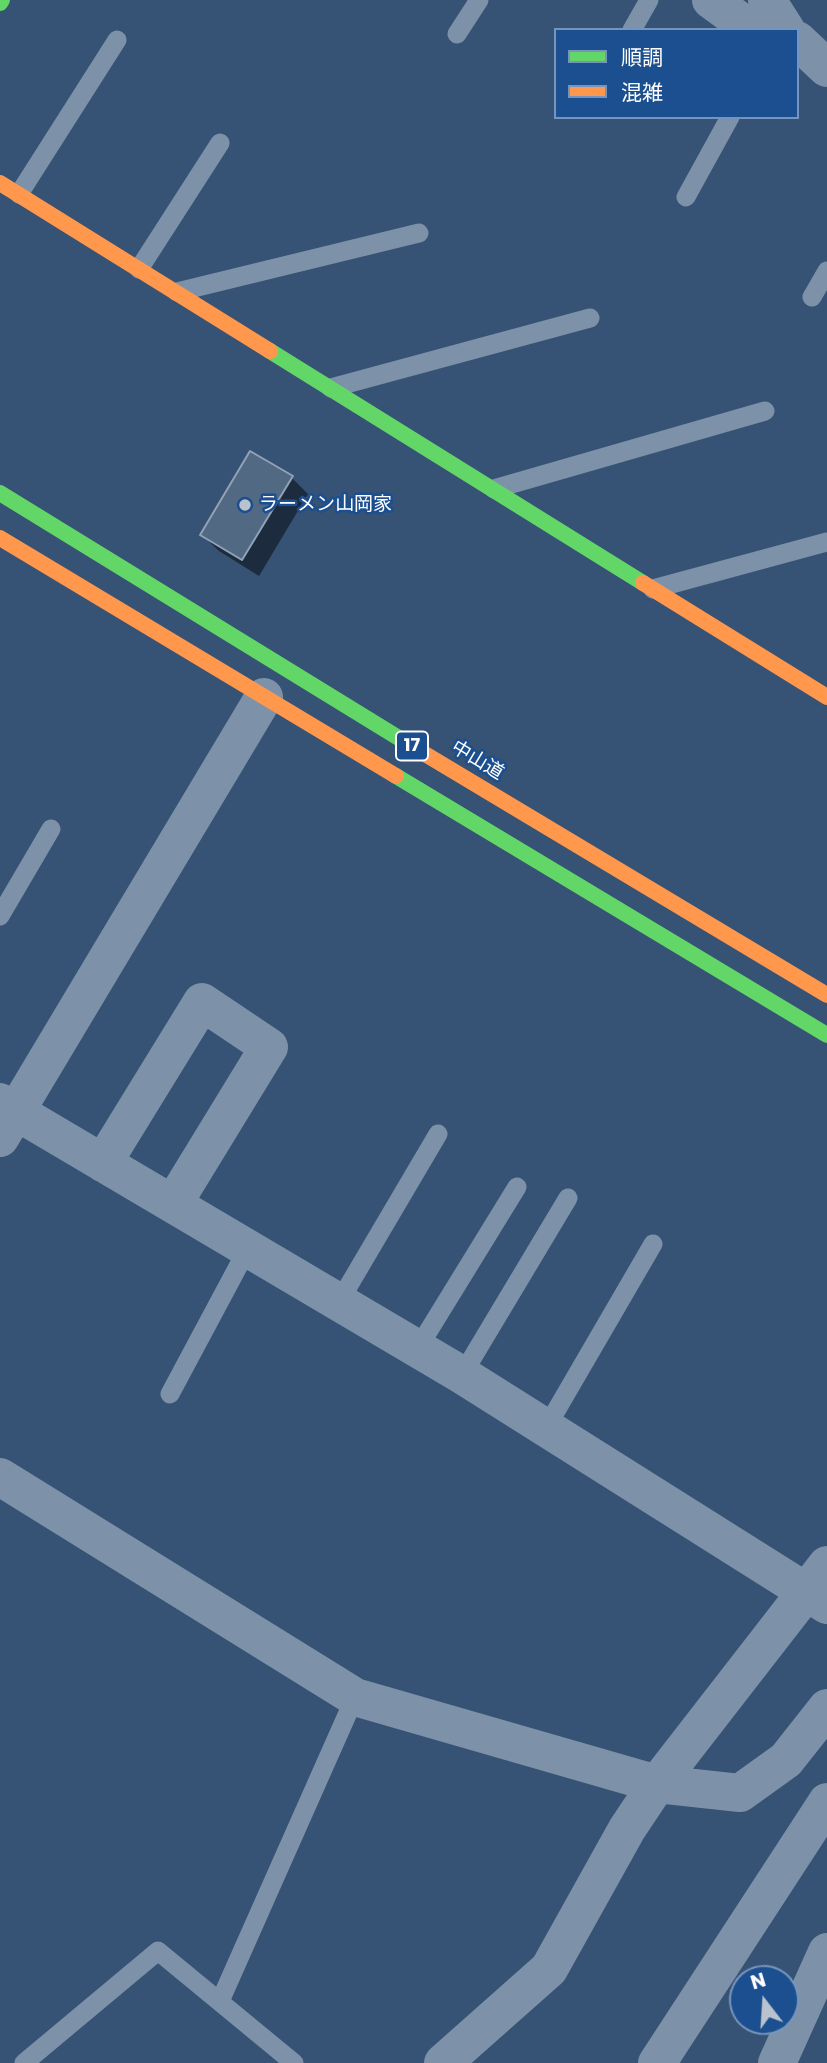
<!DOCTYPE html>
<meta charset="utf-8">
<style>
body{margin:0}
#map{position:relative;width:827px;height:2063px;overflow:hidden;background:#365274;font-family:Poppins,"Noto Sans JP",sans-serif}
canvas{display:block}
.legend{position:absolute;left:554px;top:28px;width:245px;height:91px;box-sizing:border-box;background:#1b4f8f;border:2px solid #7695bc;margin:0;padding:9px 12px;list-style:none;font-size:21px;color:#fff}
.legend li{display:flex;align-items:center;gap:14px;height:35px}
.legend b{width:35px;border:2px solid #7695bc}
.north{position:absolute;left:729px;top:1965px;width:70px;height:70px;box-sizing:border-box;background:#1b4f8f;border:2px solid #7695bc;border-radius:50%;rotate:343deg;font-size:19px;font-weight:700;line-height:28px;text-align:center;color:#fff}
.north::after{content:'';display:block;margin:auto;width:24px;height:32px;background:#b9c2ce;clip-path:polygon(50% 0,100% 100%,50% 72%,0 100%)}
</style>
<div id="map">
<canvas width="827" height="2063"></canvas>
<ul class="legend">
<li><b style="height:9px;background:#63d668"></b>順調</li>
<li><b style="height:9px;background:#ff974d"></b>混雑</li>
</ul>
<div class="north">N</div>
</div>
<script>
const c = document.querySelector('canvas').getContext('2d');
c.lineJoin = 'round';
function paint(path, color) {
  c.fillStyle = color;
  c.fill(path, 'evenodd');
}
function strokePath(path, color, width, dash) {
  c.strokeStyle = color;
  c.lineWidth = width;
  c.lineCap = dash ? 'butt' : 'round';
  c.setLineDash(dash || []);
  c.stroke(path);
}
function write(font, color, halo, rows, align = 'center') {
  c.font = font + ' Poppins,"Noto Sans JP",sans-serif';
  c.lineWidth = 5;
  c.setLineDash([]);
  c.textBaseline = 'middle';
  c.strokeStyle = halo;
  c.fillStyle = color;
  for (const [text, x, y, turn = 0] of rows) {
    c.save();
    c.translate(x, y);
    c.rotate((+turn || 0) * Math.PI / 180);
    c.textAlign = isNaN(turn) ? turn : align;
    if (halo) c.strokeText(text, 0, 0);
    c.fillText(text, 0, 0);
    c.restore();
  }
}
const shadow = new Path2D(`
 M 292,478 L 308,494 L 259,576 L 219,551 L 202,535 Z`);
const building = new Path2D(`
 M 250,451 L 293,476 L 242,560 L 200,535 Z`);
const lane = new Path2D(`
 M 632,30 L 649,0
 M 457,34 L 479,0
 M 19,194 L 117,40
 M 686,197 L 730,117
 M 139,269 L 220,143
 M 177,292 L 419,233
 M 812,297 L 827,271
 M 331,388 L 590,318
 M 494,489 L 765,411
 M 653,589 L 827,542
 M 0,916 L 51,829
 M 339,1302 L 438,1134
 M 418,1348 L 517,1187
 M 462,1375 L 568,1198
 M 170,1394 L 248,1248
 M 546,1428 L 653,1244
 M 221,1999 L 355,1697
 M 24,2063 L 158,1951 L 294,2063`);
const street = new Path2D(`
 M 711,0 L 752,30
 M 767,0 L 786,30
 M 797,40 L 827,68
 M 0,1102 L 462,1375 L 827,1605
 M 0,1138 L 264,697
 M 103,1163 L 202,1002 L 269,1047 L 173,1204
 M 0,1477 L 355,1697 L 657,1784 L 740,1793 L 786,1760 L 827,1708
 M 443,2063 L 549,1969 L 627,1829 L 657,1784 L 827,1565
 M 657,2063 L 827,1802
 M 777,2063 L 827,1952`);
const fast = new Path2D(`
 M 0,3 L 2,0
 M 270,351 L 643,583
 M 0,493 L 415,748
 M 396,776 L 827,1035`);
const slow = new Path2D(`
 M 0,183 L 270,351
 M 0,538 L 396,776
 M 643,583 L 827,697
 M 415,748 L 827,995`);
const markers = [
 [245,505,7,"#b9c2ce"]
];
const shields = [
 [412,746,32]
];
const shieldNames = [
 ["17",412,746]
];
const poiNames = [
 ["ラーメン山岡家",259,505]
];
const streetNames = [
 ["中山道",477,761,31]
];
paint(shadow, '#0007');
paint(building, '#526984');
strokePath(building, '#92a2b6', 2);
strokePath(lane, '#7d92a8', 19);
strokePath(street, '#7d92a8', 38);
strokePath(fast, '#63d668', 16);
strokePath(slow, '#ff974d', 16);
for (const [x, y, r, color] of markers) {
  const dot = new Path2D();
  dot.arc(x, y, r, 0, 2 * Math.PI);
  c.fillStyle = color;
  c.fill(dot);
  strokePath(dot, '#1b4f8f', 2.5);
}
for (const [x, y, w] of shields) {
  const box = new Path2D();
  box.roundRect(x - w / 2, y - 14.5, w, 29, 5);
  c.fillStyle = '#1b4f8f';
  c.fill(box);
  strokePath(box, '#fff', 2);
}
write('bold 18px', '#fff', null, shieldNames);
write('19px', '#fff', '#1b4f8f', poiNames, 'left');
write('19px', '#fff', '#1b4f8f', streetNames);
</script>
